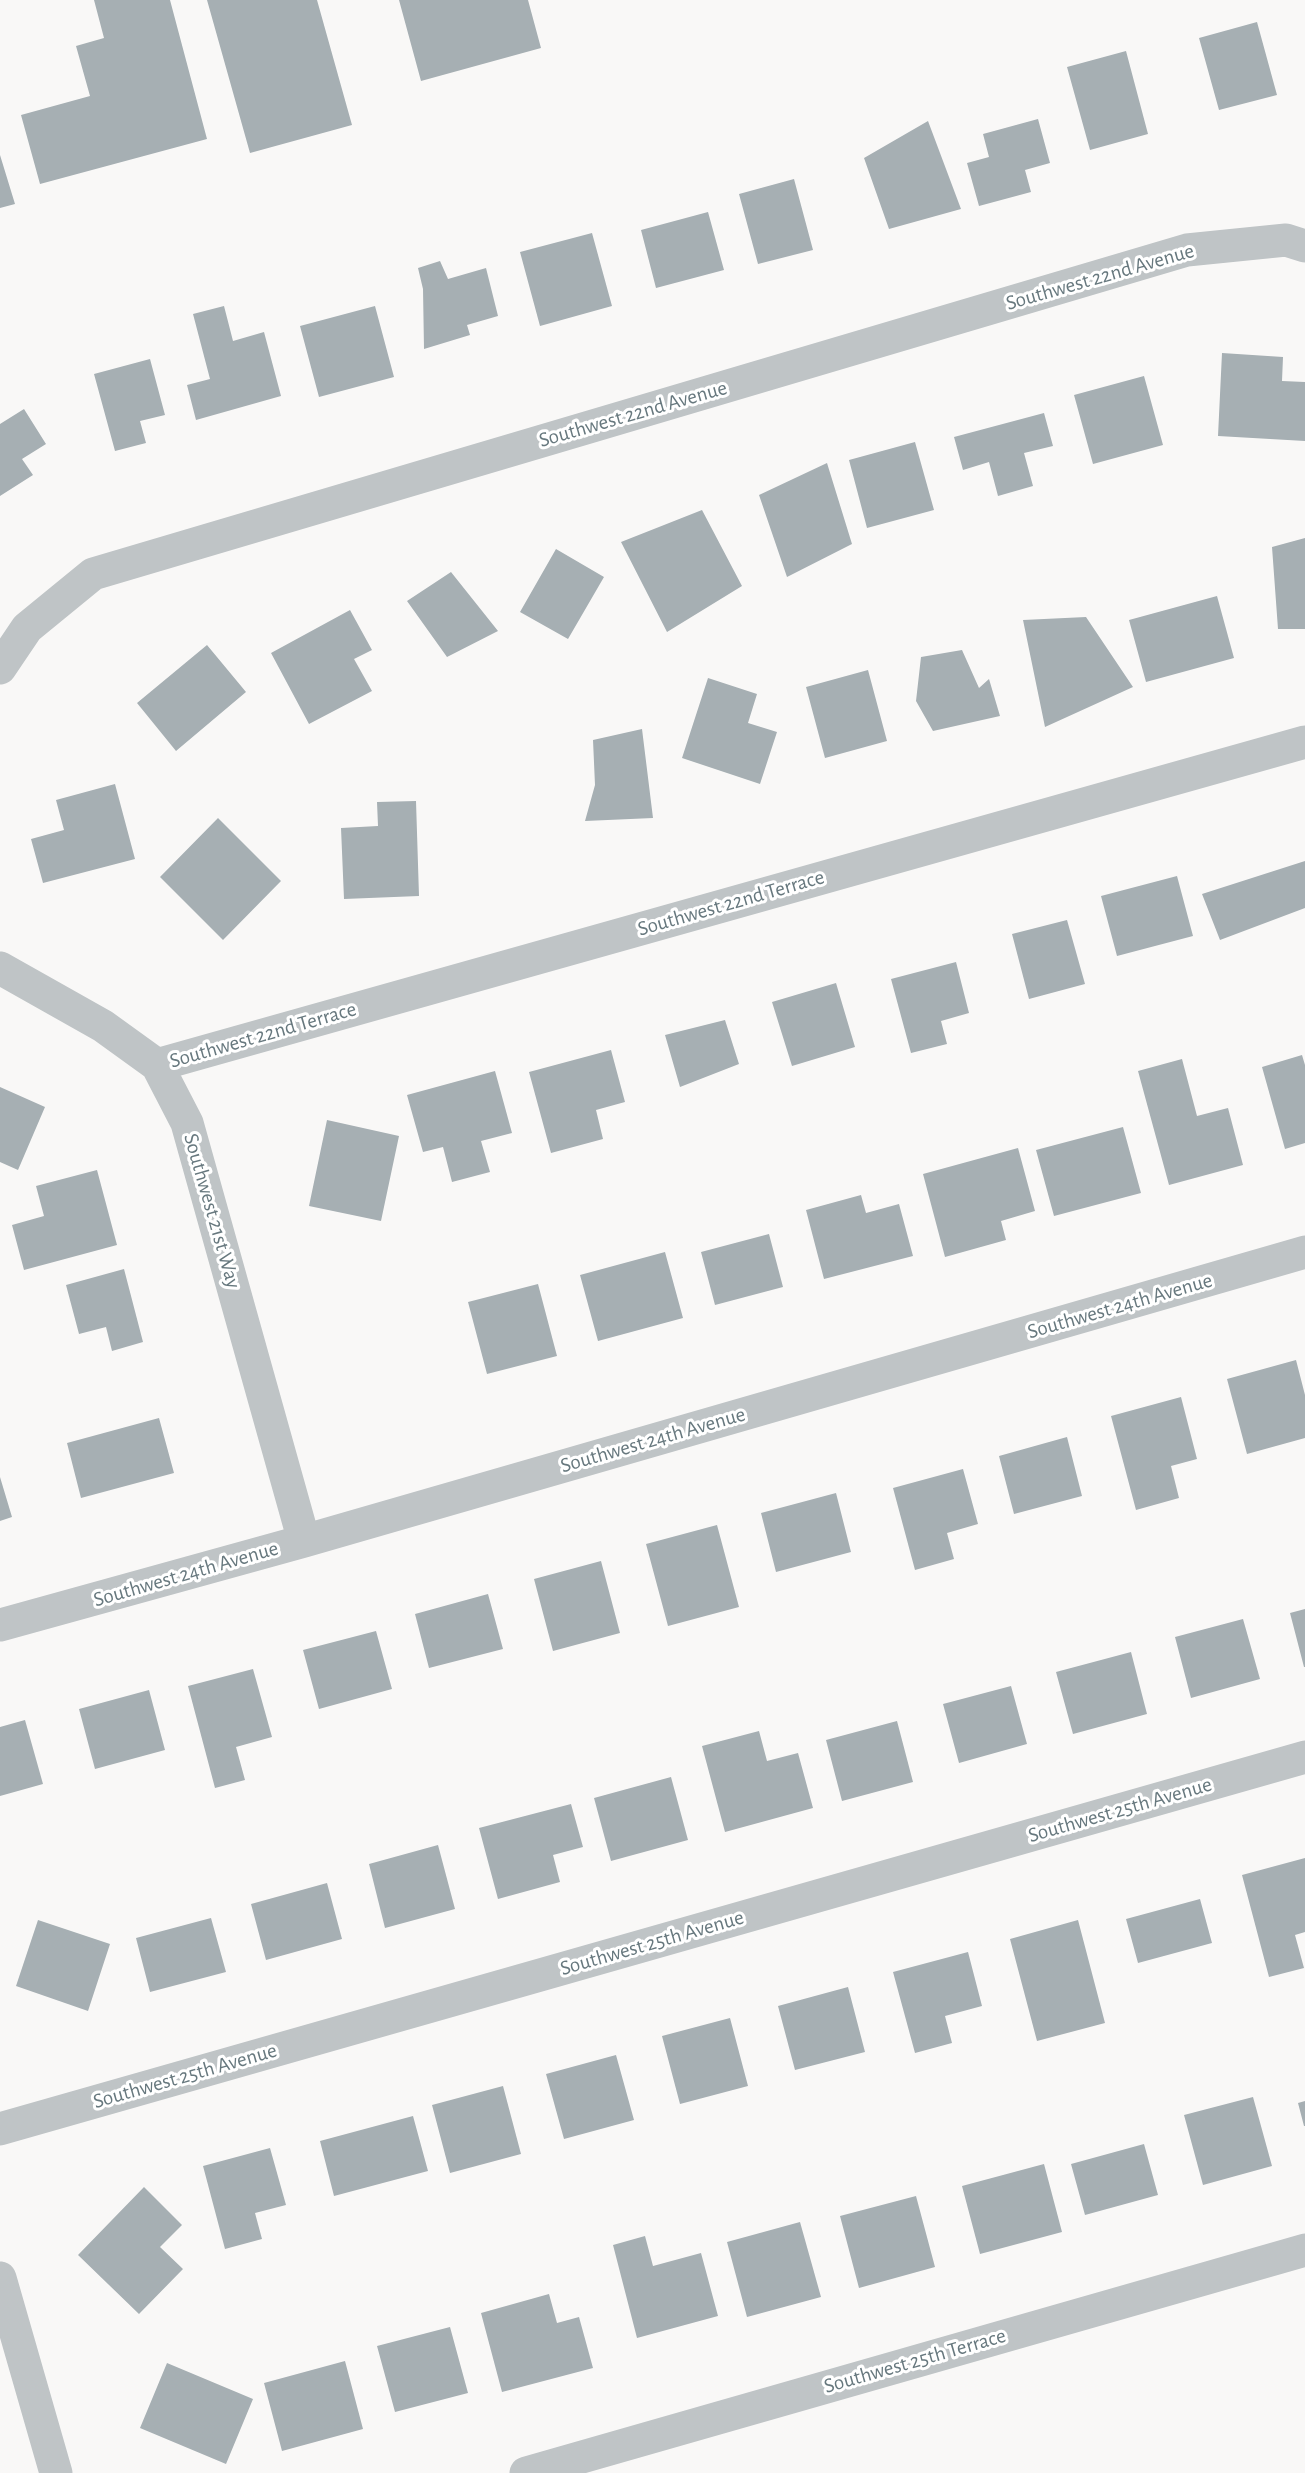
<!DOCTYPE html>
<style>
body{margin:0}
canvas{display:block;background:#f9f8f7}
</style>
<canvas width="1305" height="2473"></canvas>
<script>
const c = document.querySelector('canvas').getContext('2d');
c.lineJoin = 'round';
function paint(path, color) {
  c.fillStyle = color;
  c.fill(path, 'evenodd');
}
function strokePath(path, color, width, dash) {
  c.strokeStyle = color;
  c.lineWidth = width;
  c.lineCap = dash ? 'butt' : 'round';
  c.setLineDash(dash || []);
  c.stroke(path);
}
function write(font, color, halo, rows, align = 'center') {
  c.font = font + ' "Alegreya Sans",sans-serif';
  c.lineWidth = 6;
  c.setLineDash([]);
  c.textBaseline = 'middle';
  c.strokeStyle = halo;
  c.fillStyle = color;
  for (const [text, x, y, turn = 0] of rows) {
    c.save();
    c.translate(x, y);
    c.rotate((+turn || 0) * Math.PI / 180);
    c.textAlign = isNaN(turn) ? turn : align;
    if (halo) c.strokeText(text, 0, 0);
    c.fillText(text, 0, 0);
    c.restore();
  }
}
const building = new Path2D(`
 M 94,0 L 170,0 L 207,139 L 40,184 L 21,115 L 90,96 L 76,46 L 104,38 Z
 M 207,0 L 317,0 L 352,125 L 250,153 Z
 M 399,0 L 528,0 L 541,48 L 421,81 Z
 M 1257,22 L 1277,95 L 1219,110 L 1199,38 Z
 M 1126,51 L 1148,134 L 1090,150 L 1067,67 Z
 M 1038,119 L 1050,163 L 1025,170 L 1031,192 L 979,206 L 967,163 L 989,157 L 983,134 Z
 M 928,121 L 961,209 L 889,229 L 864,158 Z
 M 0,155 L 15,204 L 0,208 Z
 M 794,179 L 813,250 L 758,264 L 739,194 Z
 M 708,212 L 724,270 L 656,288 L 641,230 Z
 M 592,233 L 612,306 L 540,326 L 520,252 Z
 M 440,261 L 448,279 L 486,268 L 498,316 L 467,325 L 470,335 L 424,349 L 423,289 L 418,268 Z
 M 224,306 L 233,341 L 264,332 L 281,396 L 196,420 L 187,385 L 210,379 L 193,314 Z
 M 375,306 L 394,377 L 319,397 L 300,326 Z
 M 1222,353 L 1283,357 L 1282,381 L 1305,382 L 1305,441 L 1218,436 Z
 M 150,359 L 165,415 L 140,421 L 146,443 L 115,451 L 94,374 Z
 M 1144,376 L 1163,445 L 1093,464 L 1074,395 Z
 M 24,409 L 46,444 L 22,459 L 33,475 L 0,496 L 0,424 Z
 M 1044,413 L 1053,446 L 1024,453 L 1033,486 L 998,496 L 989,462 L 963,470 L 954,437 Z
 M 915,442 L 934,510 L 867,528 L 849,460 Z
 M 827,463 L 852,544 L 787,577 L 759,495 Z
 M 702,510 L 742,586 L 667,632 L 621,542 Z
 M 1305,538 L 1305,629 L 1278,629 L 1272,547 Z
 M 556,549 L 604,577 L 568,639 L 520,612 Z
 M 451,572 L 498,631 L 447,657 L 407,601 Z
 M 1217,596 L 1234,658 L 1146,682 L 1129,620 Z
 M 350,610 L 372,650 L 354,659 L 372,691 L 309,724 L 271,653 Z
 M 1086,617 L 1133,687 L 1045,727 L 1023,620 Z
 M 207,645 L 246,692 L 176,751 L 137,703 Z
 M 962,650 L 979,688 L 989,679 L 1000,716 L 933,731 L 916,701 L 921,657 Z
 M 868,670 L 887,741 L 825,758 L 806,687 Z
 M 708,678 L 757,694 L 748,723 L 777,732 L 760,784 L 682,758 Z
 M 642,729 L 653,818 L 585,821 L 595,785 L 593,740 Z
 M 115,784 L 135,859 L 43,883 L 31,839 L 64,830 L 56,800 Z
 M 416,801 L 419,896 L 344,899 L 341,828 L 378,826 L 377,802 Z
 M 218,818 L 281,881 L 223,940 L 160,877 Z
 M 1305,861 L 1305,908 L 1220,940 L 1202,894 Z
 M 1177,876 L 1193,936 L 1117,956 L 1101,896 Z
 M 1067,920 L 1085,984 L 1029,999 L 1012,934 Z
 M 956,962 L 969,1013 L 941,1021 L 947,1044 L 911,1053 L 891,979 Z
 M 836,983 L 855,1047 L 792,1066 L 772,1002 Z
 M 725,1020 L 739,1064 L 680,1087 L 665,1035 Z
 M 611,1050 L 625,1102 L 596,1110 L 603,1139 L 551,1153 L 529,1072 Z
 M 1302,1055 L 1305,1065 L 1305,1143 L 1285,1149 L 1262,1067 Z
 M 1182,1059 L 1197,1116 L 1228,1108 L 1243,1165 L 1169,1185 L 1138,1071 Z
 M 495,1071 L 512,1133 L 481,1141 L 490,1172 L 452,1182 L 443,1147 L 423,1152 L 407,1095 Z
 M 0,1087 L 45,1107 L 18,1170 L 0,1162 Z
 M 327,1120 L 399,1136 L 381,1221 L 309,1206 Z
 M 1123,1127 L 1141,1193 L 1054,1216 L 1036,1150 Z
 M 1018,1148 L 1035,1211 L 1001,1221 L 1006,1240 L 945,1257 L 923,1174 Z
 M 97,1170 L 117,1245 L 24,1270 L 12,1225 L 44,1216 L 36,1186 Z
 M 861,1195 L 866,1213 L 899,1204 L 913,1256 L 824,1279 L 806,1210 Z
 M 769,1234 L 783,1287 L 715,1305 L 701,1252 Z
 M 665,1252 L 683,1318 L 598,1341 L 580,1275 Z
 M 124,1269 L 143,1342 L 112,1351 L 106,1327 L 79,1334 L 66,1285 Z
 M 538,1284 L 557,1356 L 487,1374 L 468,1302 Z
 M 1296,1360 L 1305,1395 L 1305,1438 L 1247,1454 L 1227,1379 Z
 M 1181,1397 L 1197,1459 L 1171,1466 L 1179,1498 L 1136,1510 L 1111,1416 Z
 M 159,1418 L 174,1473 L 81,1498 L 67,1443 Z
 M 1067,1437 L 1082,1496 L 1014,1514 L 999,1456 Z
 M 963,1469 L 978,1524 L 947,1533 L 954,1559 L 915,1570 L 893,1488 Z
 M 0,1477 L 12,1517 L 0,1521 Z
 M 836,1493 L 851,1552 L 776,1572 L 761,1513 Z
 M 717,1525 L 739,1607 L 668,1626 L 646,1544 Z
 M 601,1561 L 620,1633 L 553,1651 L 534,1579 Z
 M 488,1594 L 503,1649 L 429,1668 L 415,1614 Z
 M 1305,1609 L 1305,1667 L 1304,1667 L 1290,1613 Z
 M 1243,1619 L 1260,1679 L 1191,1698 L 1175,1637 Z
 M 376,1631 L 392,1689 L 319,1709 L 303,1650 Z
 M 1131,1652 L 1147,1714 L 1073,1734 L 1056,1672 Z
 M 253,1669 L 272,1737 L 236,1747 L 245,1780 L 215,1788 L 188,1686 Z
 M 1011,1686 L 1027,1744 L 959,1763 L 943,1704 Z
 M 149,1690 L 165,1750 L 95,1769 L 79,1709 Z
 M 25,1720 L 43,1784 L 0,1796 L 0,1727 Z
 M 897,1721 L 913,1782 L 842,1801 L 826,1740 Z
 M 759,1731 L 767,1761 L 798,1753 L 813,1808 L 725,1832 L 702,1746 Z
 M 671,1777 L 688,1840 L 611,1861 L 594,1798 Z
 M 571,1804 L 583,1847 L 553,1855 L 560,1882 L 498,1899 L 479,1828 Z
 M 438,1845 L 455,1909 L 385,1928 L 369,1864 Z
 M 1305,1858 L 1305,1932 L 1295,1935 L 1304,1968 L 1269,1977 L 1242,1875 Z
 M 327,1883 L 342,1939 L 266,1960 L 251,1904 Z
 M 1200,1899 L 1212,1943 L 1138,1963 L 1126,1919 Z
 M 211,1918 L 226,1972 L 150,1992 L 136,1938 Z
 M 38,1920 L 110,1944 L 88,2011 L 16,1986 Z
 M 1078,1920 L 1105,2023 L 1037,2041 L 1010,1939 Z
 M 968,1952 L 982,2006 L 945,2016 L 952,2043 L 915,2053 L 893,1972 Z
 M 848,1987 L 865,2052 L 795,2070 L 778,2006 Z
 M 730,2018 L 748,2086 L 680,2104 L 662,2036 Z
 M 616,2055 L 634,2120 L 564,2139 L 546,2074 Z
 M 503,2086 L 521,2154 L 450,2173 L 432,2105 Z
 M 1253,2097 L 1272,2166 L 1203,2185 L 1184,2115 Z
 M 1305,2101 L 1305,2126 L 1304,2126 L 1298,2103 Z
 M 413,2116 L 428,2171 L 334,2196 L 320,2141 Z
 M 1144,2144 L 1158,2195 L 1085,2215 L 1071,2164 Z
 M 270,2148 L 286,2205 L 255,2213 L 262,2239 L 225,2249 L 203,2166 Z
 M 1044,2164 L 1062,2232 L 980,2254 L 962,2186 Z
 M 144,2187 L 182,2225 L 160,2247 L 183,2269 L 139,2314 L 78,2255 Z
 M 916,2196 L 935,2267 L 859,2288 L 840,2216 Z
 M 800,2222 L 821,2297 L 747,2317 L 727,2242 Z
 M 645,2236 L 653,2266 L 701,2253 L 718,2316 L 637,2338 L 613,2245 Z
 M 549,2294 L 557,2323 L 579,2317 L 593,2368 L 502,2392 L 481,2313 Z
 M 450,2327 L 468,2393 L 395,2412 L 377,2346 Z
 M 345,2361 L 363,2429 L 282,2451 L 264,2383 Z
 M 167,2363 L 253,2399 L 226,2464 L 140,2428 Z`);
const minor = new Path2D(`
 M 0,668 L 27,628 L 93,574 L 1187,250 L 1286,240 L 1305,246
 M 0,968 L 103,1026 L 157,1065 L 187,1123 L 304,1541
 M 157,1065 L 1305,742
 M 0,1625 L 304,1541 L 1305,1252
 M 0,2129 L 1305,1757
 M 0,2278 L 56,2473
 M 526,2473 L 1305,2250`);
const streetNames = [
 ["Southwest 22nd Avenue",1100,277,-16],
 ["Southwest 22nd Avenue",633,414,-16],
 ["Southwest 22nd Terrace",731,903,-16],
 ["Southwest 22nd Terrace",263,1035,-16],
 ["Southwest 21st Way",212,1211,74],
 ["Southwest 24th Avenue",1120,1306,-16],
 ["Southwest 24th Avenue",653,1440,-16],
 ["Southwest 24th Avenue",186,1574,-16],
 ["Southwest 25th Avenue",1120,1810,-16],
 ["Southwest 25th Avenue",652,1943,-16],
 ["Southwest 25th Avenue",185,2076,-16],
 ["Southwest 25th Terrace",915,2361,-16]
];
paint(building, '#a6afb3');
strokePath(minor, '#bfc4c6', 33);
write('21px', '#67787e', '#fff', streetNames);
</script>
